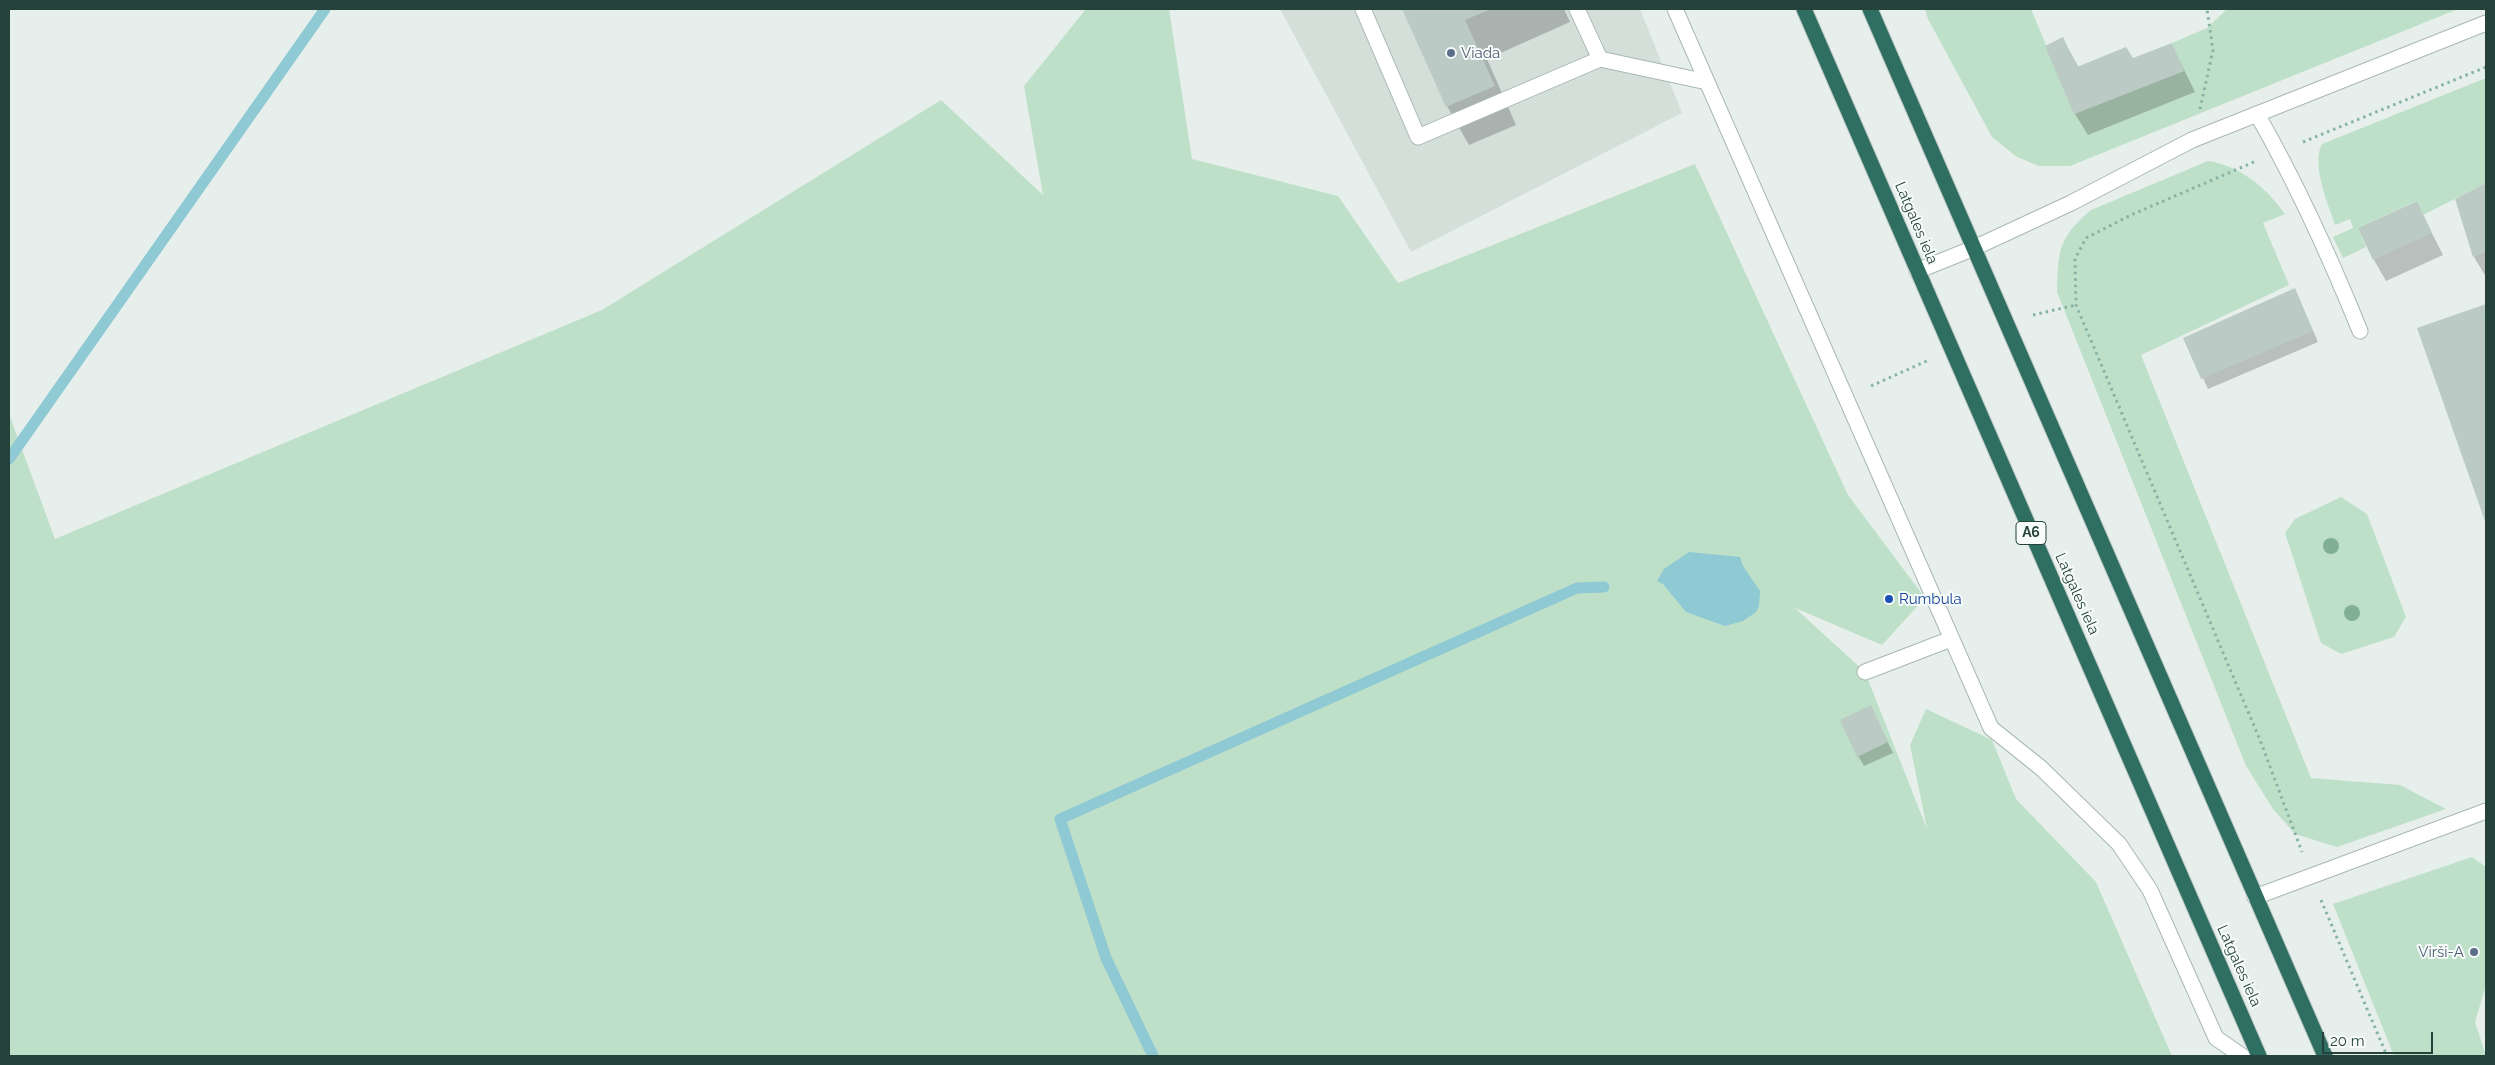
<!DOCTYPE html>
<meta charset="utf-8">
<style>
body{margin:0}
#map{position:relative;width:2495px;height:1065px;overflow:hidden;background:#e6efeb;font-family:Raleway,sans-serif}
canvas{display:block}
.frame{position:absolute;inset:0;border:10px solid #24423a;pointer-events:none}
.scale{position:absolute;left:2322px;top:1032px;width:111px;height:22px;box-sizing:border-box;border:2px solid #24423a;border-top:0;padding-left:6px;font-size:15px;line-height:18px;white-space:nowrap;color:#24423a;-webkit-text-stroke:4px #f7fbf9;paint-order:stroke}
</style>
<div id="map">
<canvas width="2495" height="1065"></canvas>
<div class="frame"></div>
<div class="scale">20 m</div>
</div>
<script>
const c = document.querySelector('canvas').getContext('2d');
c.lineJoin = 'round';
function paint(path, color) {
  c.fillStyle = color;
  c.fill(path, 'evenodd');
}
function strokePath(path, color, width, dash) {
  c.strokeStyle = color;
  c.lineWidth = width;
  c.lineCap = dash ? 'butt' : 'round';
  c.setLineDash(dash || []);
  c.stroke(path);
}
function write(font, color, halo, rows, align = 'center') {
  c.font = font + ' Raleway,sans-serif';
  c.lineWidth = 4;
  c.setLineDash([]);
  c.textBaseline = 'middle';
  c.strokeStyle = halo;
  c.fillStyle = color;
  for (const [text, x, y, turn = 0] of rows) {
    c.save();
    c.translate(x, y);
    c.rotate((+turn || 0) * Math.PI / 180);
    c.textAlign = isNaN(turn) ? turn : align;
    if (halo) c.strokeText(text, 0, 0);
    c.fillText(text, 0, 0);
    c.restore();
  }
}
const built = new Path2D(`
 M 1280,9 L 1640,9 L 1682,113 L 1411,252 Z`);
const green = new Path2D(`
 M 1086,9 L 1169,9 L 1192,159 L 1338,196 L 1398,283 L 1695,164 L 1848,495 L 1925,598 L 1882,645 L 1795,608 L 1865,672 L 1927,829 L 1910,745 L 1926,709 L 1992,740 L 2016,799 L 2096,882 L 2172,1056 L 9,1056 L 9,414 L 55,539 L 602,310 L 941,100 L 1043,195 L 1024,86 Z
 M 1925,9 L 2031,9 L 2075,114 L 2184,71 L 2172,43 L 2207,28 L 2227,9 L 2458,9 L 2070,166 L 2039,166 L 2017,157 L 1992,137 L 1928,19 Z
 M 2486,78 L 2486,183 L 2423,215 L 2416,201 L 2358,228 L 2366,247 L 2343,258 L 2333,237 L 2353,228 L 2350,219 L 2335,225 C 2328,204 2311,164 2322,144 Z
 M 2208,161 C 2240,166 2266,187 2285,214 L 2263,223 L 2289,285 L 2141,355 L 2311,778 L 2400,785 L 2446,809 L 2337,847 L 2295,834 L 2273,809 L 2246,766 L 2057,292 C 2058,251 2058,238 2091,210 Z
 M 2341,497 L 2367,514 L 2406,617 L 2394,637 L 2341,654 L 2321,643 L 2285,533 L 2295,519 Z
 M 2472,857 L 2486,867 L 2486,985 L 2475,1022 L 2486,1056 L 2394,1056 L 2333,904 Z`);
const water = new Path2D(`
 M 1689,552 L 1740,557 L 1743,566 L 1760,591 L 1759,606 L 1756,612 L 1743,621 L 1725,626 L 1686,612 L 1663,584 L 1657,581 L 1664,569 Z`);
const shadow = new Path2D(`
 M 1403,9 L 1564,9 L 1570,22 L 1487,59 L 1516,125 L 1469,145 L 1447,106 Z
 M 2063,39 L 2079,68 L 2132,60 L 2172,45 L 2195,92 L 2088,135 L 2075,114 L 2047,47 Z
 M 2486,184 L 2486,277 L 2474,257 L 2457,200 Z
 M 2416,202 L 2443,255 L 2386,281 L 2374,260 Z
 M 2295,289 L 2318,342 L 2208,389 L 2185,339 Z
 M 2486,305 L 2486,521 L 2419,329 Z
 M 1871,707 L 1893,753 L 1864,766 L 1858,756 Z`);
const stream = new Path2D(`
 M 9,459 L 325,9
 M 1153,1056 L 1106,958 L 1060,819 L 1577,588 L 1604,587`);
const building = new Path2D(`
 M 1402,9 L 1491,9 L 1465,20 L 1495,86 L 1446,107 Z
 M 2063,37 L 2077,67 L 2126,47 L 2133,58 L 2172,43 L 2184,71 L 2074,114 L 2045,46 Z
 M 2486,183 L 2486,252 L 2473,257 L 2455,199 Z
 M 2417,201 L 2432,233 L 2373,260 L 2358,228 Z
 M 2295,288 L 2313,331 L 2201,379 L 2183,338 Z
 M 2486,304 L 2486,524 L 2417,328 Z
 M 1871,705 L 1888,742 L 1857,757 L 1840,720 Z`);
const path = new Path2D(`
 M 2200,109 L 2213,50 L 2207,9
 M 2303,142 L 2486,67
 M 2254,162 L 2131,215 L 2086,238 L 2075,259 L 2076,305 L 2260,740 L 2302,852
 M 2033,315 L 2076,305
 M 1871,386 L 1929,360
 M 2321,900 L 2387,1056`);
const lane = new Path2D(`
 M 1363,9 L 1418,137 L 1600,59
 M 1577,9 L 1600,59 L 1707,82
 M 1675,9 L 1991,728 L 2041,768 L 2119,844 L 2150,890 L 2216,1038 L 2242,1056
 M 2257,114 C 2297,184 2330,257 2360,331
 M 1865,672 L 1951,639`);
const street = new Path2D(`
 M 1917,271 L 1974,248 L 2071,203 L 2192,140 L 2486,23
 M 2255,897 L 2486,811`);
const highway = new Path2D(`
 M 1804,9 L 2259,1056
 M 1870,9 L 2325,1056`);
const trees = [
 [2331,546],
 [2352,613]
];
const markers = [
 [1451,53,5,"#5c6f8a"],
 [1889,599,5,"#1a4fb4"],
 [2474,952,5,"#5c6f8a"]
];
const shields = [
 [2031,533,30]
];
const shieldNames = [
 ["A6",2031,533]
];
const serviceNames = [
 ["Viada",1461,53],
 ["Virši-A",2464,952,"right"]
];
const streetNames = [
 ["Latgales iela",1916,223,67],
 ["Latgales iela",2077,594,66],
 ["Latgales iela",2239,966,66]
];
const transitNames = [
 ["Rumbula",1899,599]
];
paint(built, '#d4dfda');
paint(green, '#bfe0c8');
paint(water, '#8ec9d4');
paint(shadow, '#0003');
strokePath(stream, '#8ec9d4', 11);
paint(building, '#bbcac4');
strokePath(lane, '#a8b8b2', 17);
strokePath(street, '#a8b8b2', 17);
strokePath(highway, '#c2cac8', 17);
strokePath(path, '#86b3a5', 3, [2.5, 4]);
strokePath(lane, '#fff', 15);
strokePath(street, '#fff', 15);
strokePath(highway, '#2f6f62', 15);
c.fillStyle = '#80af93';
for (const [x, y] of trees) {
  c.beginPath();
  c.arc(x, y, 8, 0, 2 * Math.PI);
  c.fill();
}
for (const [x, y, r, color] of markers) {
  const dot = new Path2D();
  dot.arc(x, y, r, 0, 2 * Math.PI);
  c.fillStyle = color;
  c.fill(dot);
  strokePath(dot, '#f7fbf9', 2);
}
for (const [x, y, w] of shields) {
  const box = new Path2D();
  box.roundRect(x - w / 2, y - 11.5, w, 23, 4);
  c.fillStyle = '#f7fbf9';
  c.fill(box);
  strokePath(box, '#24423a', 1);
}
write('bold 14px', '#24423a', null, shieldNames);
write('15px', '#4e5e75', '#f7fbf9', serviceNames, 'left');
write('15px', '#24423a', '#f7fbf9', streetNames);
write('15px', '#164399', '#f7fbf9', transitNames, 'left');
</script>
